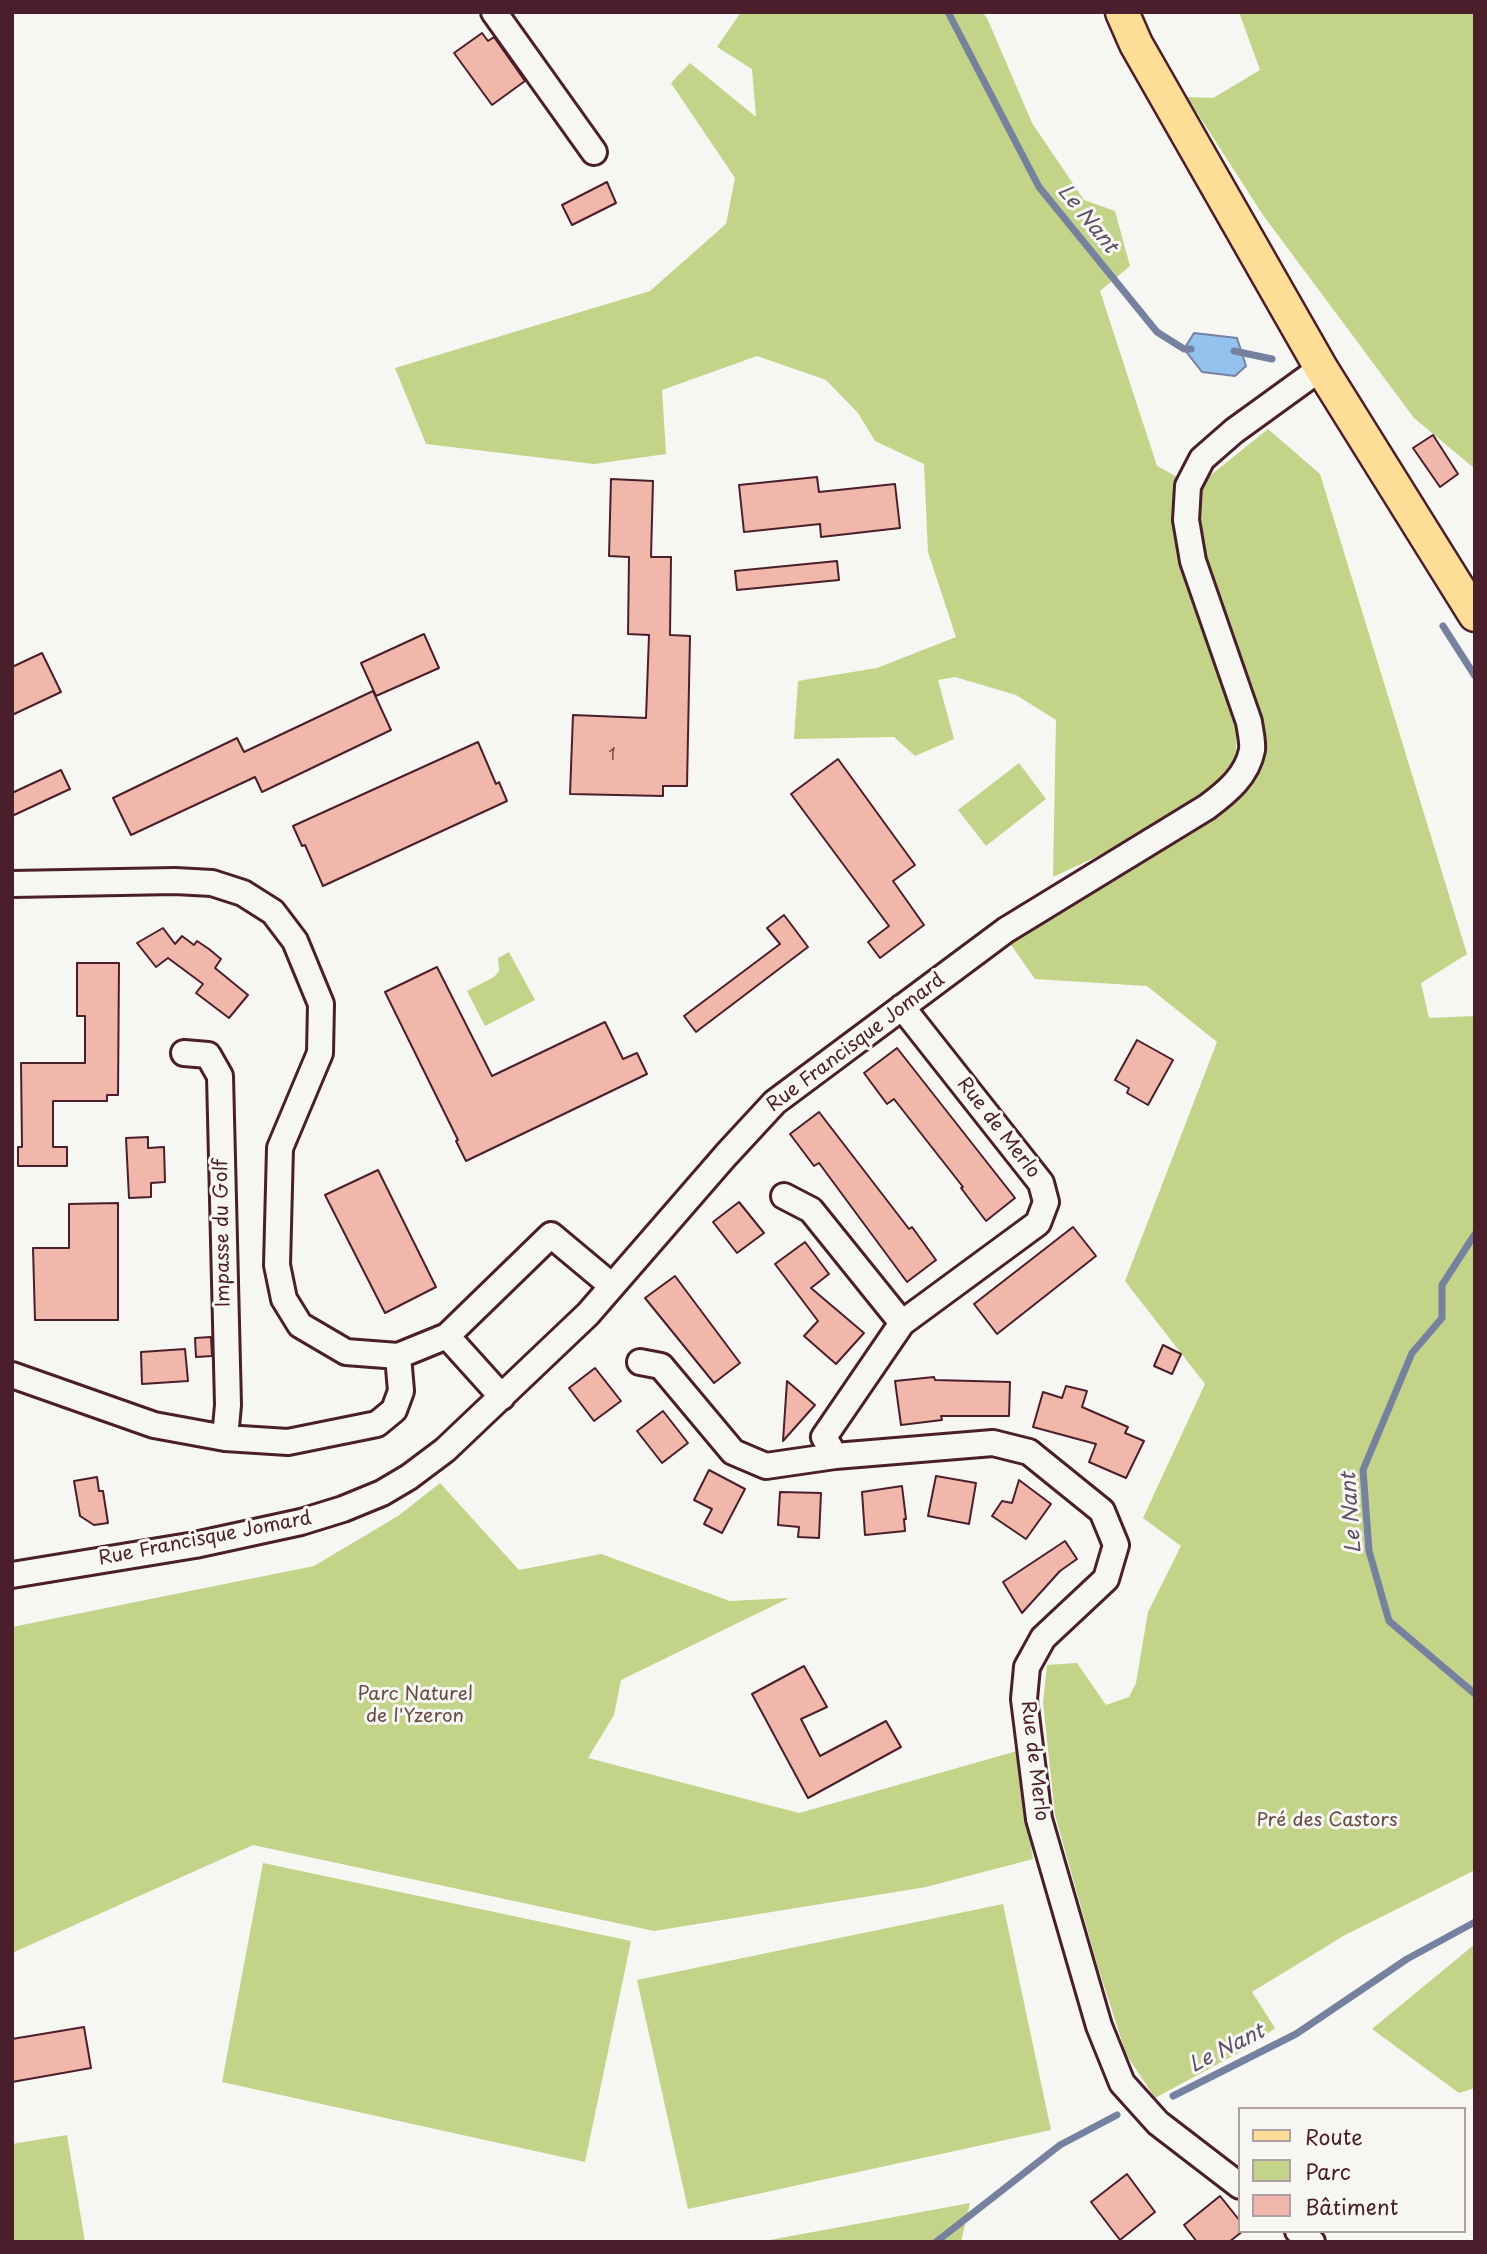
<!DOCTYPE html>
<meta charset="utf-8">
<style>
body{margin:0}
#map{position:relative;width:1487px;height:2254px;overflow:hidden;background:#f6f6f2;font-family:"Playpen Sans",sans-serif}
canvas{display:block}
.frame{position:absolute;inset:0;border:14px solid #4a1f2b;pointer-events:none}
.legend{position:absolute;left:1238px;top:2107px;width:228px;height:126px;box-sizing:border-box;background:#f6f6f2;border:2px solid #b1a0a2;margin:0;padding:9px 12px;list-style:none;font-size:21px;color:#4a1f2b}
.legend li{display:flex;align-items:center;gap:14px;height:35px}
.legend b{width:35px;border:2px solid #b1a0a2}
</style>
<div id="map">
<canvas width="1487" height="2254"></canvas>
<div class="frame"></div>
<ul class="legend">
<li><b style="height:9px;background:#fedd96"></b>Route</li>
<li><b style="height:19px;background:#c3d387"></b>Parc</li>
<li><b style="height:19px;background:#f1b7aa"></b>Bâtiment</li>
</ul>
</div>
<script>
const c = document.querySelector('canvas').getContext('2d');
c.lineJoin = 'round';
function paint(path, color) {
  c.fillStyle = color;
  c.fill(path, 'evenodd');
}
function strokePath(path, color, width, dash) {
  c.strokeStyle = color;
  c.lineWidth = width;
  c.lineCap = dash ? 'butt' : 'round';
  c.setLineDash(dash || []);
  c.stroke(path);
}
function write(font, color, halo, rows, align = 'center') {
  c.font = font + ' "Playpen Sans",sans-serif';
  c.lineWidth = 6;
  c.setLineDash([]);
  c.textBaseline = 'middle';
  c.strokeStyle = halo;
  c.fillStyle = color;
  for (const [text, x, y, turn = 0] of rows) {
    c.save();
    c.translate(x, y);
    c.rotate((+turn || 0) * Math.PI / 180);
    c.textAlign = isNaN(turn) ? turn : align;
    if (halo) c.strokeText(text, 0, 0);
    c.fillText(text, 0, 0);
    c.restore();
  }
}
const green = new Path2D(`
 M 741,12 L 982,12 L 987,18 L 1032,123 L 1084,200 L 1115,211 L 1130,266 L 1100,291 L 1157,466 L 1196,487 L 1268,429 L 1320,474 L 1467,954 L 1421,983 L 1429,1018 L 1475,1016 L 1475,1870 L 1345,1935 L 1252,1992 L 1275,2028 L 1253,2045 L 1155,2098 L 1126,2054 L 1097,1964 L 1055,1815 L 1043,1702 L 1047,1665 L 1077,1663 L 1106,1705 L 1129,1697 L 1136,1683 L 1148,1612 L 1181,1546 L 1143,1518 L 1205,1384 L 1125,1281 L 1217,1042 L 1147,986 L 1035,979 L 1009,942 L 1028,929 L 1210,820 L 1235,800 L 1265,757 L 1230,632 L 1208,642 L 1237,733 L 1235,759 L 1224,776 L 1204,793 L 1117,847 L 1053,877 L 1056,720 L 1016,695 L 955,677 L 938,680 L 954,739 L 915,756 L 894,737 L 794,739 L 798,681 L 877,668 L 956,637 L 928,552 L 924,464 L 875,441 L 858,413 L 826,380 L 757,356 L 662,390 L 666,454 L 594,464 L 426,444 L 395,368 L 650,291 L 726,224 L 735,178 L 671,83 L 690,63 L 756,117 L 752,69 L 717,47 Z
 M 1239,12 L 1475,12 L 1475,469 L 1414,418 L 1263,215 L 1187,97 L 1213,98 L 1260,70 Z
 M 1019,763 L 1046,799 L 986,846 L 958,810 Z
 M 509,952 L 535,1000 L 485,1026 L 467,991 L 494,977 L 499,971 L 498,958 Z
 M 440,1483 L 519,1570 L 601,1554 L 730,1601 L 789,1598 L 621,1680 L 614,1715 L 588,1758 L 799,1813 L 1017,1751 L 1033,1859 L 926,1887 L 654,1931 L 253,1845 L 12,1953 L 12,1627 L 314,1566 L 398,1516 Z
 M 263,1863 L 631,1941 L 585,2162 L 222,2082 Z
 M 1003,1904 L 1051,2130 L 688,2209 L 637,1980 Z
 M 1475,1944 L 1475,2088 L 1459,2093 L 1372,2029 Z
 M 67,2135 L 85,2242 L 12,2242 L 12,2144 Z
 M 970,2203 L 961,2242 L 759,2242 Z`);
const water = new Path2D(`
 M 1194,333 L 1237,338 L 1246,366 L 1235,376 L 1202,372 L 1184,349 Z`);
const stream = new Path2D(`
 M 948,12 L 1039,187 L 1157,332 L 1184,349 L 1191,349
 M 1234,351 L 1272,359
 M 1443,626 L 1475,676
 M 1475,1234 L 1442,1285 L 1442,1318 L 1412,1353 L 1363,1470 L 1369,1551 L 1389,1621 L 1475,1694
 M 1173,2096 L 1296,2034 L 1407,1959 L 1475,1922
 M 936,2242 L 1060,2145 L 1117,2115`);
const building = new Path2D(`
 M 482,33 L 488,41 L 494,37 L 525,81 L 492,105 L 454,53 Z
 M 607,182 L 616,203 L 572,225 L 562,205 Z
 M 1433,435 L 1458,474 L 1440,487 L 1413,448 Z
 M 817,477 L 819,492 L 895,484 L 900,528 L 821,537 L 820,524 L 744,532 L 739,485 Z
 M 611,479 L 653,481 L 651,557 L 671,557 L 670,635 L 690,636 L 687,786 L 663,786 L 663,796 L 570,794 L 573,715 L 646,718 L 649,635 L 628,634 L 629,557 L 609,556 Z
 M 837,561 L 839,580 L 737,590 L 735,571 Z
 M 424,634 L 439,668 L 376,696 L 361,663 Z
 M 42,653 L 61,692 L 12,715 L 12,667 Z
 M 373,691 L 391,730 L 262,792 L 255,777 L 131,835 L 113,798 L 237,738 L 244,752 Z
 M 478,742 L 496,784 L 499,782 L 507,801 L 323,886 L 305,845 L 302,846 L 293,826 Z
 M 838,759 L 915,865 L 893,881 L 924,925 L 880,958 L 868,942 L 889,926 L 791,794 Z
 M 61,770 L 70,789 L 12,816 L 12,793 Z
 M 784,915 L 808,947 L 696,1032 L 684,1016 L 780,944 L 767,928 Z
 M 163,928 L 175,944 L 182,936 L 194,945 L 197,941 L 209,949 L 221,959 L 215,968 L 248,995 L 229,1018 L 196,993 L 203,984 L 168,958 L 156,967 L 137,943 Z
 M 77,963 L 119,963 L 118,1095 L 107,1095 L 107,1101 L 53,1101 L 53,1147 L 67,1147 L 67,1166 L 18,1166 L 18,1147 L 22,1147 L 21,1063 L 85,1063 L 85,1016 L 77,1016 Z
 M 437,967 L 492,1076 L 605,1022 L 623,1059 L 637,1053 L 647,1074 L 466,1161 L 456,1141 L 458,1140 L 385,992 Z
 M 1137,1040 L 1173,1060 L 1148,1105 L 1127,1093 L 1129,1088 L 1115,1080 Z
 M 897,1048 L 1015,1198 L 986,1221 L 961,1188 L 963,1187 L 894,1099 L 887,1104 L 864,1073 Z
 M 819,1112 L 909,1229 L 912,1227 L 936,1260 L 907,1282 L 819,1163 L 814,1166 L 790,1134 Z
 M 148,1137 L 148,1148 L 164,1147 L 165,1182 L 151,1183 L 151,1197 L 129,1198 L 126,1138 Z
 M 378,1170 L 436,1287 L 385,1313 L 325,1195 Z
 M 739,1202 L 764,1233 L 737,1253 L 713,1222 Z
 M 118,1203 L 118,1320 L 35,1320 L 33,1248 L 69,1248 L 69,1204 Z
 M 1073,1227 L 1096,1256 L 997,1334 L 974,1304 Z
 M 805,1242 L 829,1274 L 811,1288 L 864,1333 L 836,1364 L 804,1336 L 818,1321 L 775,1264 Z
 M 675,1276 L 740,1363 L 714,1383 L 645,1298 Z
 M 211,1337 L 212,1356 L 196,1357 L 195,1338 Z
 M 1163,1345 L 1181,1354 L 1172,1374 L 1154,1366 Z
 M 185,1349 L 188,1381 L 142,1384 L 141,1352 Z
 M 595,1368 L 621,1401 L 594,1421 L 569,1388 Z
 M 934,1377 L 935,1380 L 1010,1382 L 1009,1416 L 941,1416 L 942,1420 L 901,1425 L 895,1381 Z
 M 787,1381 L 815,1405 L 783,1441 Z
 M 1066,1386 L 1087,1391 L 1082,1407 L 1128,1427 L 1125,1433 L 1144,1441 L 1126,1478 L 1089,1462 L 1096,1444 L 1033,1427 L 1043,1392 L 1062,1398 Z
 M 663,1411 L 688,1443 L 662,1463 L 637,1431 Z
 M 709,1470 L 745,1489 L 722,1533 L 704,1524 L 712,1509 L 694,1500 Z
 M 936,1476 L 976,1483 L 969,1524 L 928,1516 Z
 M 97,1477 L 99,1491 L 103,1491 L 108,1523 L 94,1525 L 80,1516 L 74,1481 Z
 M 1019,1480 L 1051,1504 L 1026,1539 L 992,1516 L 1002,1501 L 1012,1503 Z
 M 902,1486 L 906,1519 L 904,1519 L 905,1531 L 865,1535 L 862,1492 Z
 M 780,1492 L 821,1493 L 819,1538 L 798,1537 L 799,1527 L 778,1525 Z
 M 1065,1541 L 1077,1559 L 1060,1571 L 1022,1613 L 1003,1582 Z
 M 804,1666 L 827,1707 L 801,1719 L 820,1756 L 886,1721 L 901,1747 L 808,1798 L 752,1694 Z
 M 84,2027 L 91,2068 L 12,2082 L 12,2039 Z
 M 1127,2174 L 1155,2212 L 1120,2240 L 1091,2202 Z
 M 1220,2196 L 1240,2221 L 1240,2231 L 1243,2231 L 1229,2242 L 1197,2242 L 1184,2225 Z`);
const minor = new Path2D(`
 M 494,12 L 594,152
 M 12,884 L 175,881 L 212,883 L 243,893 L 273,912 L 295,941 L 321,1004 L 320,1053 L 280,1148 L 277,1265 L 284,1299 L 300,1325 L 346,1352 L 398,1356 L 447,1336 L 551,1235 L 612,1286
 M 902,1007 L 1041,1183 L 1046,1202 L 1038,1223 L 902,1323 L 824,1437 L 835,1456 L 993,1443 L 1029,1452 L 1102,1511 L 1116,1545 L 1106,1579 L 1043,1638 L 1027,1667 L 1024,1699 L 1039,1819 L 1099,2026 L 1122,2083 L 1158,2123 L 1240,2186
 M 184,1053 L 208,1055 L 220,1076 L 228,1405 L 225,1438
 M 784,1196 L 811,1210 L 902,1323
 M 447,1336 L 502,1397
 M 640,1362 L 661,1366 L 733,1452 L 766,1466 L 835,1456
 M 12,1375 L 154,1425 L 225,1438 L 288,1442 L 377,1424 L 394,1410 L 401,1391 L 398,1356
 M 12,1575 L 195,1545 L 301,1522 L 343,1509 L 382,1493 L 409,1477 L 445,1450 L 588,1314 L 726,1155 L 775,1102 L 1006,930 L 1207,807 C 1227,792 1247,776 1252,750 C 1253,741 1250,730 1249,722 L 1193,561 L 1186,520 L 1188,486 L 1202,459 L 1234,431 L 1321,368
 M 1298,2231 L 1312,2242`);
const major = new Path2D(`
 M 1122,12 L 1136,44 L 1321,368 L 1475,615`);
const numberNames = [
 ["1",612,756]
];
const streetNames = [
 ["Rue Francisque Jomard",856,1043,-37],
 ["Rue de Merlo",998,1128,52],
 ["Impasse du Golf",223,1233,-91],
 ["Rue Francisque Jomard",205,1539,-11],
 ["Rue de Merlo",1034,1761,83]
];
const parkNames = [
 ["Parc Naturel",415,1695],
 ["de l'Yzeron",415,1717],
 ["Pré des Castors",1327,1821]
];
const waterNames = [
 ["Le Nant",1087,219,51],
 ["Le Nant",1352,1513,-94],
 ["Le Nant",1227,2049,-27]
];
paint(green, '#c3d387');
paint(water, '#94c2ee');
strokePath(water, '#7681a0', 2);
strokePath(stream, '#7681a0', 7);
paint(building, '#f1b7aa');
strokePath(building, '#4a1f2b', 2);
strokePath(minor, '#4a1f2b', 30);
strokePath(major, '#4a1f2b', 37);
strokePath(minor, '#f6f6f2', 24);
strokePath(major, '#fedd96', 32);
write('16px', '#74454b', null, numberNames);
write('19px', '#4a1f2b', '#f6f6f2', streetNames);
write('19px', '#684c42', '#f6f6f2', parkNames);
write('italic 21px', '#605066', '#f6f6f2', waterNames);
</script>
